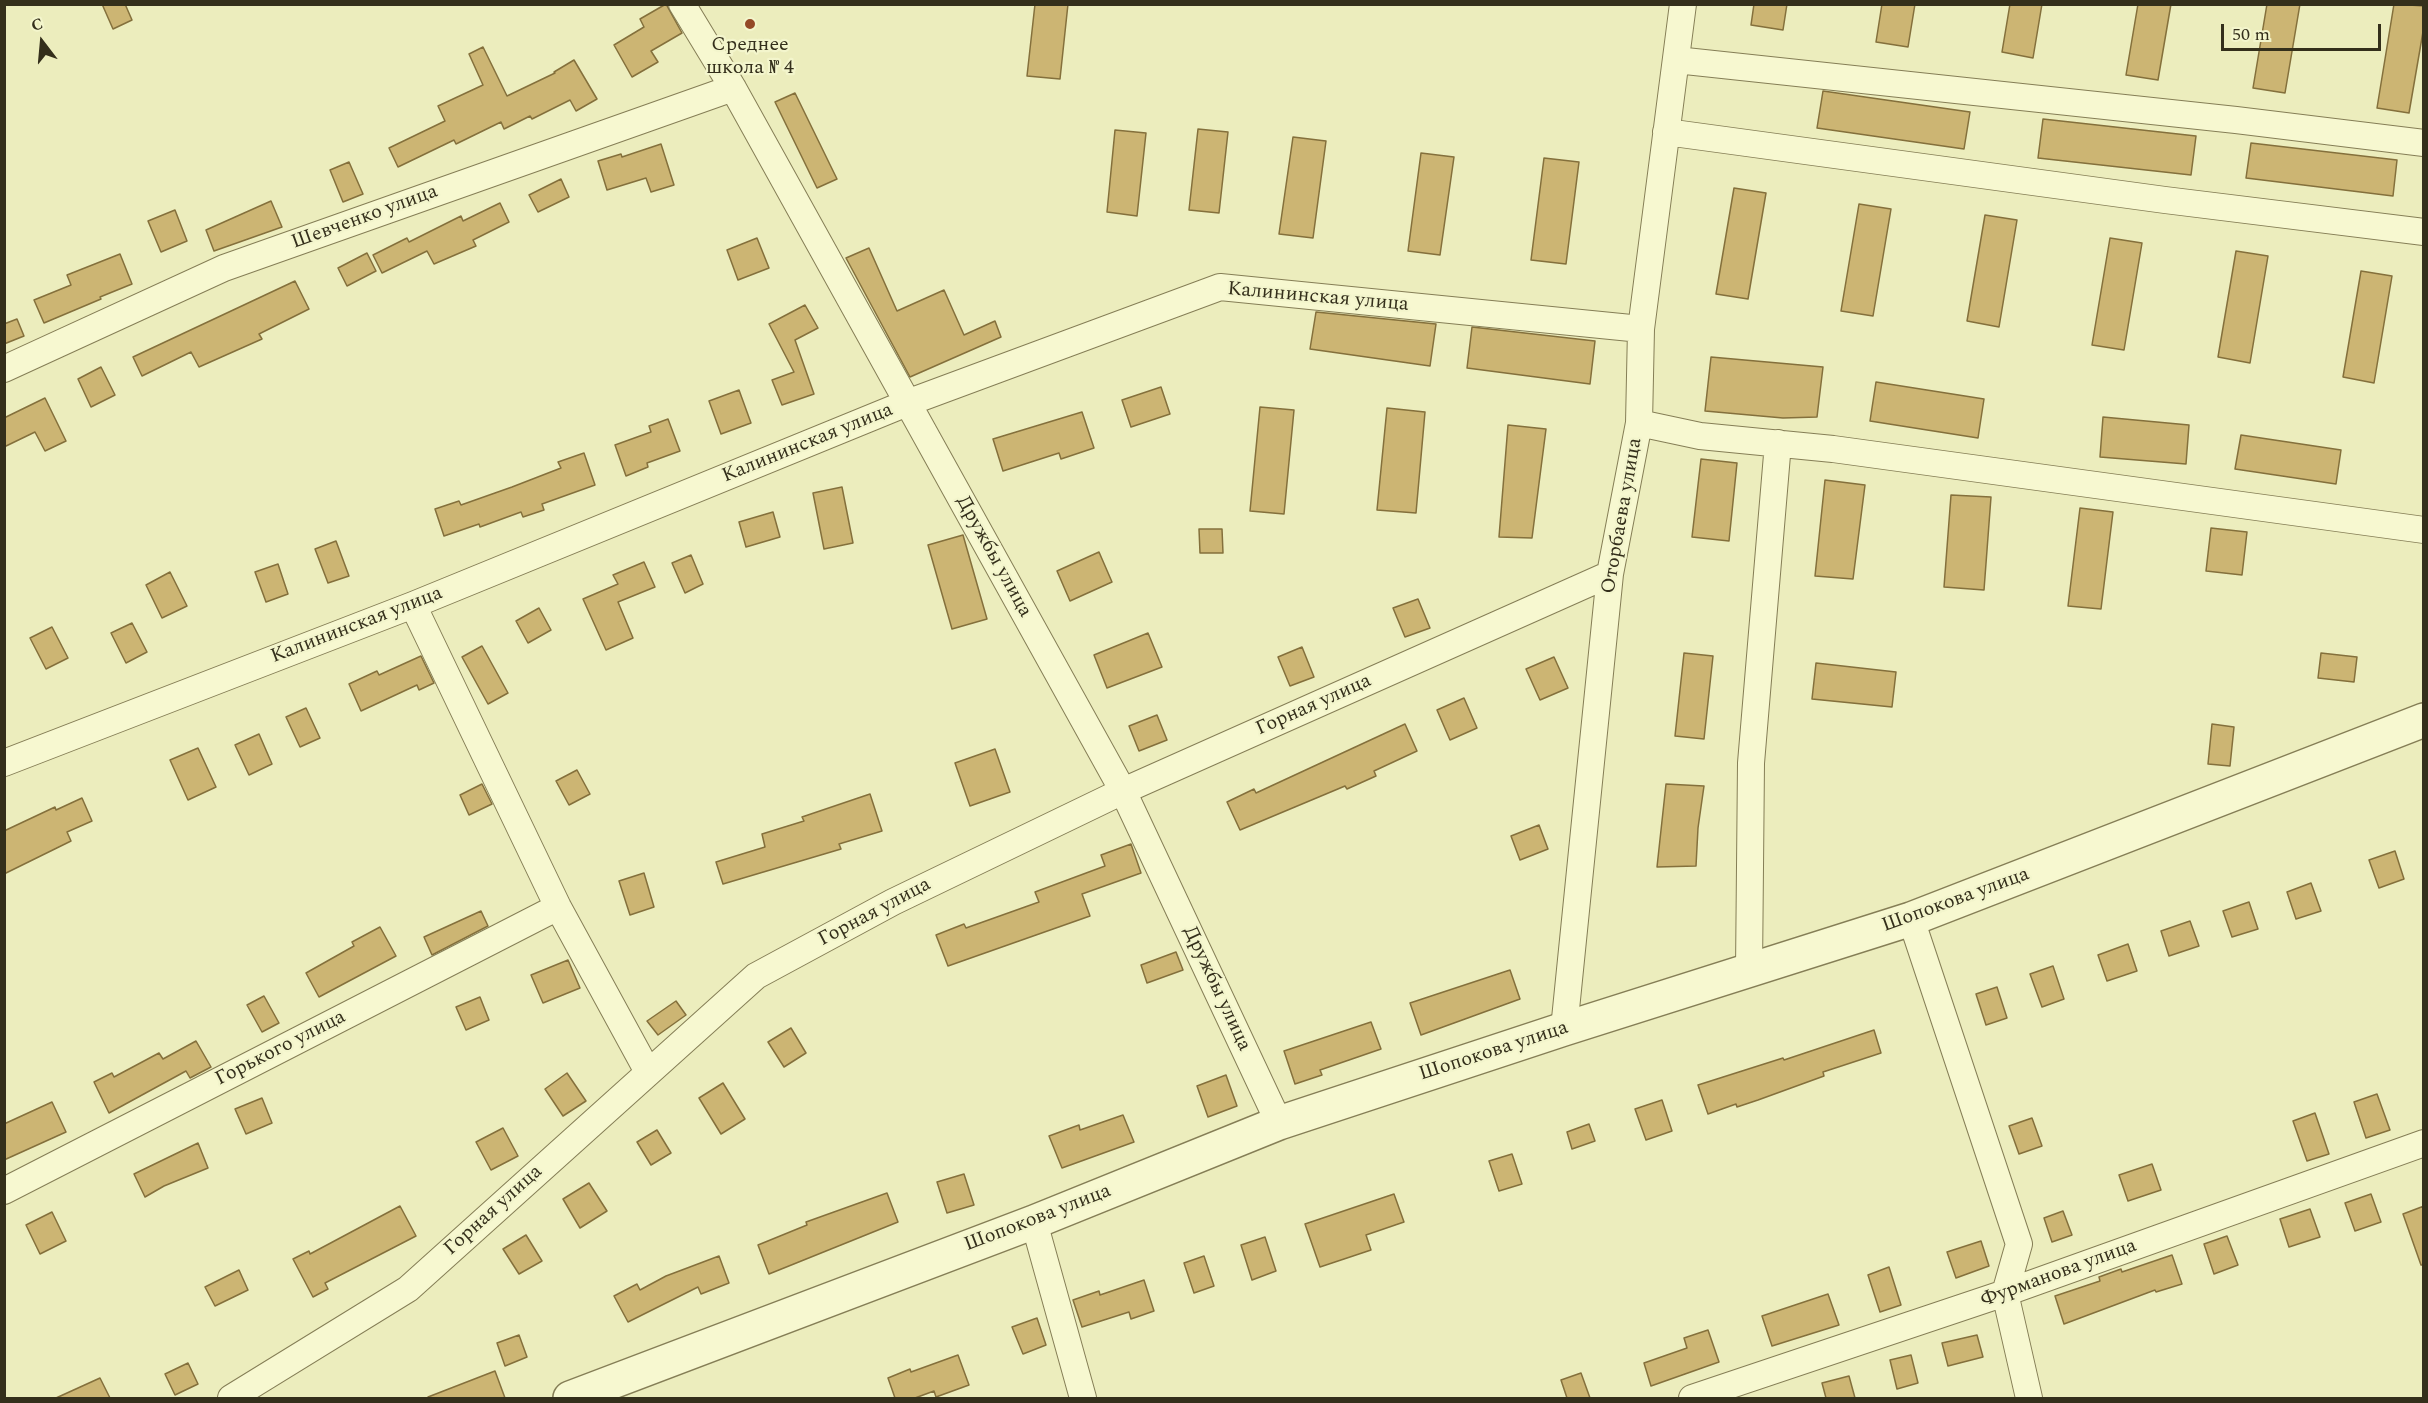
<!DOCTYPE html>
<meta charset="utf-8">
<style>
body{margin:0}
#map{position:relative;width:2428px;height:1403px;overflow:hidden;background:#ecedbd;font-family:Spectral,serif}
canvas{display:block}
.frame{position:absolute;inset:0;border:6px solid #342f1b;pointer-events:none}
.north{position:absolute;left:12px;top:12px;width:60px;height:60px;-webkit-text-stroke:4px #f3f5cc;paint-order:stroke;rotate:344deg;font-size:16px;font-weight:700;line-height:24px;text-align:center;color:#342f1b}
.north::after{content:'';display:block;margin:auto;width:21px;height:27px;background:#342f1b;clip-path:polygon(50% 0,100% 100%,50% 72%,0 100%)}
.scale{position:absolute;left:2221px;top:24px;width:160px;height:27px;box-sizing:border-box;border:3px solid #342f1b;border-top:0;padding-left:8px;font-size:18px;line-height:21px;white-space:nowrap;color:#342f1b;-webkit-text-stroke:4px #f3f5cc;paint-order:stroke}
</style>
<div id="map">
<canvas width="2428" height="1403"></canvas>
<div class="frame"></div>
<div class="north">С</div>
<div class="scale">50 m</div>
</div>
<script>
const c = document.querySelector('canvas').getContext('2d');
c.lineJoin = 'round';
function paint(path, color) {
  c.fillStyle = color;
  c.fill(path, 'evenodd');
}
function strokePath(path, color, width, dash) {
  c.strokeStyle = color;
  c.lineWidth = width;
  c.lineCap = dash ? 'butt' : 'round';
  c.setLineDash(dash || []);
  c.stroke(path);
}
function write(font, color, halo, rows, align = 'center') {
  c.font = font + ' Spectral,serif';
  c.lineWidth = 4.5;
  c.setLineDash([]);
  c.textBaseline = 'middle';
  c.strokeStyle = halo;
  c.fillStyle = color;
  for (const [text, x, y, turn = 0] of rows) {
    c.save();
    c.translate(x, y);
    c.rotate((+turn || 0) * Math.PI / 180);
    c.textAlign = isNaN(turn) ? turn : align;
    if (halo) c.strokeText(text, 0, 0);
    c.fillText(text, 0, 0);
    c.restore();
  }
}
const building = new Path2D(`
 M 102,4 L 125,4 L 132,20 L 113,29 Z
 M 666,4 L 682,33 L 651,51 L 658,62 L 632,77 L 614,45 L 644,27 L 640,19 Z
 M 1035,4 L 1068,4 L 1060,79 L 1027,76 Z
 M 1754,4 L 1787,4 L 1783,30 L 1751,25 Z
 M 1882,4 L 1915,4 L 1908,47 L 1876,42 Z
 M 2010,4 L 2042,4 L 2033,58 L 2002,52 Z
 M 2138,4 L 2171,4 L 2158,80 L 2126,75 Z
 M 2267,4 L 2300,4 L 2285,93 L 2253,88 Z
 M 2394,4 L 2424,6 L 2424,26 L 2409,113 L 2377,108 Z
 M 483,47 L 507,96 L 555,73 L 554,72 L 574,60 L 597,99 L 576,111 L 570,100 L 532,119 L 530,116 L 504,129 L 501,122 L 456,144 L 454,140 L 398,167 L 389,148 L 445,121 L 438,106 L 483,85 L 469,54 Z
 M 1823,91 L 1970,112 L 1964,149 L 1817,128 Z
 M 795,93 L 837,179 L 817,188 L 775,102 Z
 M 2043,119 L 2196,136 L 2191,175 L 2038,158 Z
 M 1198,129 L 1228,132 L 1219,213 L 1189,210 Z
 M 1115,130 L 1146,133 L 1137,216 L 1107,212 Z
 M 1293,137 L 1326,141 L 1313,238 L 1279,234 Z
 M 2251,143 L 2397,160 L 2393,196 L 2246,178 Z
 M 661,144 L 674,185 L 651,192 L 646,178 L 607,190 L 598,161 L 621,154 L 622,157 Z
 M 1421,153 L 1454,157 L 1440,255 L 1408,251 Z
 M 1544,158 L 1579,162 L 1566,264 L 1531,260 Z
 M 349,162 L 363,194 L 343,202 L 330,170 Z
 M 561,179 L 569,197 L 538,212 L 529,195 Z
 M 1734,188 L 1766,193 L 1748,299 L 1716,294 Z
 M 271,201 L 282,227 L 214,251 L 206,230 Z
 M 500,203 L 509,222 L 473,240 L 476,246 L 434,264 L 427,251 L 382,273 L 373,255 L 407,238 L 409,242 L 461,216 L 463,221 Z
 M 1859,204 L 1891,209 L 1873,316 L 1841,311 Z
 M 175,210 L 187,241 L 161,252 L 148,221 Z
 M 1985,215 L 2017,220 L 1999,327 L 1967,321 Z
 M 757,238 L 769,268 L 738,280 L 727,250 Z
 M 2110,238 L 2142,243 L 2124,350 L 2092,345 Z
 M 869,248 L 897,311 L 944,290 L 964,335 L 995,321 L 1001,337 L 910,377 L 846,258 Z
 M 2236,251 L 2268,256 L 2250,363 L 2218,357 Z
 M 367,253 L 376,271 L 347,286 L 338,268 Z
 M 120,254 L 132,284 L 100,297 L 101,299 L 44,323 L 34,300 L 71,285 L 67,275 Z
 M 2361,271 L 2392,276 L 2374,383 L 2343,377 Z
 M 295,281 L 309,309 L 259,334 L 262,339 L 199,367 L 191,352 L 142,376 L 133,357 Z
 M 805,305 L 818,328 L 795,340 L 814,394 L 782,405 L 772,380 L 794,372 L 769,324 Z
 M 1316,312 L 1436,324 L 1430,366 L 1310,349 Z
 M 17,319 L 24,336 L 4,344 L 4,324 Z
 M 1472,327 L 1595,341 L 1590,384 L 1467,368 Z
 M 1711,357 L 1823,367 L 1817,417 L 1783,418 L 1705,411 Z
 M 101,367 L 115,395 L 91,407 L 78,379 Z
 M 1876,382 L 1984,399 L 1978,438 L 1870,421 Z
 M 1161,387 L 1170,414 L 1131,427 L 1122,400 Z
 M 739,390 L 751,423 L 721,434 L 709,401 Z
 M 45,398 L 66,441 L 45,451 L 35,432 L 4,447 L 4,418 Z
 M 1260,407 L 1294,410 L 1284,514 L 1250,511 Z
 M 1387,408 L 1425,412 L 1416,513 L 1377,510 Z
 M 1082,412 L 1094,448 L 1061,459 L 1059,453 L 1003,471 L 993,439 Z
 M 2103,417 L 2189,425 L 2186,464 L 2100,457 Z
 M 668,419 L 680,451 L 647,463 L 648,467 L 626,476 L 615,445 L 651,432 L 649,426 Z
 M 1508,425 L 1546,429 L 1532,538 L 1499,537 Z
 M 2241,435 L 2341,450 L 2336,484 L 2235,469 Z
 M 584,453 L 595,485 L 542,504 L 544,510 L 523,517 L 521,512 L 480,527 L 479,524 L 444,536 L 435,509 L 459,501 L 461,505 L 512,487 L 561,468 L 558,462 Z
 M 1701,459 L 1737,463 L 1729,541 L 1692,537 Z
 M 1825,480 L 1865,485 L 1853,579 L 1815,576 Z
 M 842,487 L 853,543 L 824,549 L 813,493 Z
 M 1951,495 L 1991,497 L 1984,590 L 1944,587 Z
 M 2080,508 L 2113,512 L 2101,609 L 2068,606 Z
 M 773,512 L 780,537 L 746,547 L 739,522 Z
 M 2211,528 L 2247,532 L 2242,575 L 2206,571 Z
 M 1199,529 L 1222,529 L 1223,553 L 1200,553 Z
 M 963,535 L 987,619 L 952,629 L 928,545 Z
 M 336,541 L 349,576 L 328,583 L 315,549 Z
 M 1099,552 L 1112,582 L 1070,601 L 1057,571 Z
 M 691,555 L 703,584 L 685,593 L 672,563 Z
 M 644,562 L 655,587 L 618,602 L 633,638 L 606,650 L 583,599 L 618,584 L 613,575 Z
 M 278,564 L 288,594 L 266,602 L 255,572 Z
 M 170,572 L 187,606 L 162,618 L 146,585 Z
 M 1418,599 L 1430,628 L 1405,637 L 1393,608 Z
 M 539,608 L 551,630 L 528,643 L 516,621 Z
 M 132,623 L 147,652 L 126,663 L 111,633 Z
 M 52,627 L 68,658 L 46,669 L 30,638 Z
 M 1148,633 L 1162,667 L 1107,688 L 1094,655 Z
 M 482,646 L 508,693 L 488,704 L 462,657 Z
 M 1302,647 L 1314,677 L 1290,686 L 1278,657 Z
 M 1684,653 L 1713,656 L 1704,739 L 1675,736 Z
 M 2321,653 L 2357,657 L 2354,682 L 2318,678 Z
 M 421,656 L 434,683 L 419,690 L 417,685 L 361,711 L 349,684 L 377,671 L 379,675 Z
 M 1554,657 L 1568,688 L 1540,700 L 1526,669 Z
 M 1816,663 L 1896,672 L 1892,707 L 1812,699 Z
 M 1464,698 L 1477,728 L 1450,740 L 1437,710 Z
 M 306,708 L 320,738 L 300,747 L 286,717 Z
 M 1157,715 L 1167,740 L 1139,751 L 1129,726 Z
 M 1405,724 L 1417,751 L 1374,771 L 1376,776 L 1347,789 L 1345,786 L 1240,830 L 1227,802 L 1254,789 L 1256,793 Z
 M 2212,724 L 2234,727 L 2230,766 L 2208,764 Z
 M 259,734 L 272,764 L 249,775 L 235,745 Z
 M 198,748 L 216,787 L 188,800 L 170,760 Z
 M 995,749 L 1010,792 L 970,806 L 955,763 Z
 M 577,770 L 590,794 L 569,805 L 556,781 Z
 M 482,784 L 492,804 L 469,815 L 460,795 Z
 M 1666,784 L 1704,786 L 1698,828 L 1696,866 L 1657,867 Z
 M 870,794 L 882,831 L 839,844 L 841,849 L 723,884 L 716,862 L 765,847 L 762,834 L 804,821 L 802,817 Z
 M 82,798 L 92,821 L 67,832 L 71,841 L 4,874 L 4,831 L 55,807 L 56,810 Z
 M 1539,825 L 1548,849 L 1520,860 L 1511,836 Z
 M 1131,844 L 1141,873 L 1082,894 L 1090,916 L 948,966 L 936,935 L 964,924 L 966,928 L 1039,902 L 1035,892 L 1105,866 L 1101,855 Z
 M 2395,851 L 2404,879 L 2379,888 L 2369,860 Z
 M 644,873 L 654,907 L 630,915 L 619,881 Z
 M 2311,883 L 2321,911 L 2296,919 L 2287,892 Z
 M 2249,902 L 2258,929 L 2232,937 L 2223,911 Z
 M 481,911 L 488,926 L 432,955 L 424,937 Z
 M 2190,921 L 2199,946 L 2169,956 L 2161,931 Z
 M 380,927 L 396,956 L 319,997 L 306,973 L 354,946 L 352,942 Z
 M 2128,944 L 2137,971 L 2107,981 L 2098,955 Z
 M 1176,952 L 1183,970 L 1147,983 L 1141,965 Z
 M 568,960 L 580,988 L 543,1003 L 531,975 Z
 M 2053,966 L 2064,999 L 2042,1007 L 2030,974 Z
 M 1510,970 L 1520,999 L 1421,1035 L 1410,1003 Z
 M 1997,987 L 2007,1018 L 1986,1025 L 1976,994 Z
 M 264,996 L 279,1023 L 262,1032 L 247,1005 Z
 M 480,997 L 489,1020 L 466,1030 L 456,1007 Z
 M 676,1001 L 686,1015 L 658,1035 L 647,1021 Z
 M 1371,1022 L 1381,1049 L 1320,1070 L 1322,1075 L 1295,1084 L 1284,1051 Z
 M 791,1028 L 806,1053 L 784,1067 L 768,1042 Z
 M 1874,1030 L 1881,1053 L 1823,1072 L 1824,1076 L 1758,1100 L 1737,1107 L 1736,1104 L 1708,1114 L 1698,1085 L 1783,1058 L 1784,1060 Z
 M 196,1041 L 211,1067 L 190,1078 L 186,1071 L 109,1113 L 94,1082 L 112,1073 L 114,1077 L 159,1053 L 163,1059 Z
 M 567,1073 L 586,1101 L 563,1116 L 545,1089 Z
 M 1226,1075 L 1237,1106 L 1208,1117 L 1197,1086 Z
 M 723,1083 L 745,1119 L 721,1134 L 699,1098 Z
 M 2377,1094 L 2390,1130 L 2366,1138 L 2354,1102 Z
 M 262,1098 L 272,1123 L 246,1134 L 235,1109 Z
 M 1662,1100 L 1672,1131 L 1646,1140 L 1635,1109 Z
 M 52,1102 L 66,1132 L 4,1160 L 4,1124 Z
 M 2315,1113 L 2329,1154 L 2307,1161 L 2293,1121 Z
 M 1123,1115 L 1134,1142 L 1062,1168 L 1049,1136 L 1079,1125 L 1080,1130 Z
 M 2032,1118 L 2042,1146 L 2019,1154 L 2009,1126 Z
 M 1589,1124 L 1595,1141 L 1572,1149 L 1567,1132 Z
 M 503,1128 L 518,1156 L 491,1170 L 476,1142 Z
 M 657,1130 L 671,1153 L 651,1165 L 637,1142 Z
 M 198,1143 L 208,1168 L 164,1186 L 145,1197 L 134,1174 Z
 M 1512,1154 L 1522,1184 L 1499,1191 L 1489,1161 Z
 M 2152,1164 L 2161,1190 L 2128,1201 L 2119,1175 Z
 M 964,1174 L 974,1205 L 947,1213 L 937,1182 Z
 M 589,1183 L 607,1211 L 580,1228 L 563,1199 Z
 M 887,1193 L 898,1222 L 769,1274 L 758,1245 L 807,1225 L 806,1222 Z
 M 1394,1194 L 1404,1222 L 1366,1235 L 1371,1250 L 1320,1267 L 1305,1224 Z
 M 2371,1194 L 2381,1222 L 2355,1231 L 2345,1203 Z
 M 400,1206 L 416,1236 L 325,1283 L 328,1289 L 313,1297 L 293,1259 L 309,1251 L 310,1254 Z
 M 2424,1206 L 2424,1265 L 2421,1265 L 2403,1214 Z
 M 2310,1209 L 2320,1237 L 2289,1247 L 2280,1219 Z
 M 2063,1211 L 2072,1235 L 2052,1242 L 2044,1218 Z
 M 52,1212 L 66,1241 L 40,1254 L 26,1225 Z
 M 526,1235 L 542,1261 L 519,1274 L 503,1249 Z
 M 2227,1236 L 2238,1265 L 2214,1274 L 2204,1244 Z
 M 1265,1237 L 1276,1271 L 1252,1280 L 1241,1245 Z
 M 1981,1241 L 1989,1266 L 1956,1278 L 1947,1252 Z
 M 2172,1255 L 2182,1284 L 2156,1292 L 2155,1290 L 2064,1324 L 2055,1296 L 2100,1281 L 2099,1277 L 2121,1269 L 2122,1272 Z
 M 719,1256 L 729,1283 L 701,1294 L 698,1287 L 628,1322 L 614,1296 L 637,1284 L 640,1290 L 666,1276 Z
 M 1204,1256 L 1214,1286 L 1194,1293 L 1184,1263 Z
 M 1889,1267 L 1901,1305 L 1880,1312 L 1868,1275 Z
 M 239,1270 L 248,1290 L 215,1306 L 205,1287 Z
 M 1144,1280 L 1154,1311 L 1131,1319 L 1129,1312 L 1082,1327 L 1073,1300 L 1099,1291 L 1100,1295 Z
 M 1828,1294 L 1839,1325 L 1772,1346 L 1762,1316 Z
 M 1037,1318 L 1046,1345 L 1023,1354 L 1012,1327 Z
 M 1708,1330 L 1719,1362 L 1651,1386 L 1644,1363 L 1687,1348 L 1684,1338 Z
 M 519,1335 L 527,1357 L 505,1366 L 497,1343 Z
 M 1977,1335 L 1983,1357 L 1948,1366 L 1942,1343 Z
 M 958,1355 L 969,1385 L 936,1397 L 934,1391 L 915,1398 L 895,1398 L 888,1378 L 910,1369 L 911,1372 Z
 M 1911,1355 L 1918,1383 L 1897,1389 L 1890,1360 Z
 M 188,1363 L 198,1384 L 175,1395 L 165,1374 Z
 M 495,1371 L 505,1398 L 429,1398 L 428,1397 Z
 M 1581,1373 L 1590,1398 L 1567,1398 L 1561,1380 Z
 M 1849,1376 L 1855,1398 L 1826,1398 L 1822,1383 Z
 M 100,1378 L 110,1398 L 56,1398 Z`);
const minor = new Path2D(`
 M 682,4 L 733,88 L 1123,791 L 1279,1123
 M 1676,60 L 2236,120 L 2424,143
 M 1666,132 L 2165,200 L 2424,232
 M 4,369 L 224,268 L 733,88
 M 1639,423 L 1700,436 L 1833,449 L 2424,530
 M 413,605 L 558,907 L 648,1072
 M 4,763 L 413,605 L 907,403 L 1220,287 L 1641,329
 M 1911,919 L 2019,1244 L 2005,1293 L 2029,1398
 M 1749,970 L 1751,763 L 1778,443
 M 1564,1029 L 1610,574 L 1639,423 L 1641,329 L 1683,4
 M 4,1191 L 558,907
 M 1034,1222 L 1083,1398
 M 231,1398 L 408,1289 L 756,976 L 893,902 L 1123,791 L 1610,574
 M 1692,1398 L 2005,1293 L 2424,1143`);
const tertiary = new Path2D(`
 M 570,1398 L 1034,1222 L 1279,1123 L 1564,1029 L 1911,919 L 2424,720`);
const markers = [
 [750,24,6,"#944927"]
];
const poiNames = [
 ["Среднее",750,46],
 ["школа № 4",750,69]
];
const streetNames = [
 ["Шевченко улица",365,218,-20],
 ["Калининская улица",1318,298,5],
 ["Калининская улица",808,444,-22],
 ["Оторбаева улица",1623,516,-80],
 ["Дружбы улица",993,557,61],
 ["Калининская улица",357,626,-21],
 ["Горная улица",1314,706,-24],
 ["Шопокова улица",1956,901,-20],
 ["Горная улица",875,913,-28],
 ["Дружбы улица",1216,989,65],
 ["Горького улица",281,1049,-27],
 ["Шопокова улица",1494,1052,-18],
 ["Горная улица",494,1211,-42],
 ["Шопокова улица",1038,1219,-21],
 ["Фурманова улица",2059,1274,-20]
];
paint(building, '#ccb573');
strokePath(building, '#84703c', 1.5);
strokePath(minor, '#857e56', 28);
strokePath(tertiary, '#857e56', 36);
strokePath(minor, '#f7f8d0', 26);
strokePath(tertiary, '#f7f8d0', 33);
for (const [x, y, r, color] of markers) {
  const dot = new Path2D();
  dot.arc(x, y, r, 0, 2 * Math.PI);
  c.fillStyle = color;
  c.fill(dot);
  strokePath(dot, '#f3f5cc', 2);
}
write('20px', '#342f1b', '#f3f5cc', poiNames);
write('20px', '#342f1b', '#f3f5cc', streetNames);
</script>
